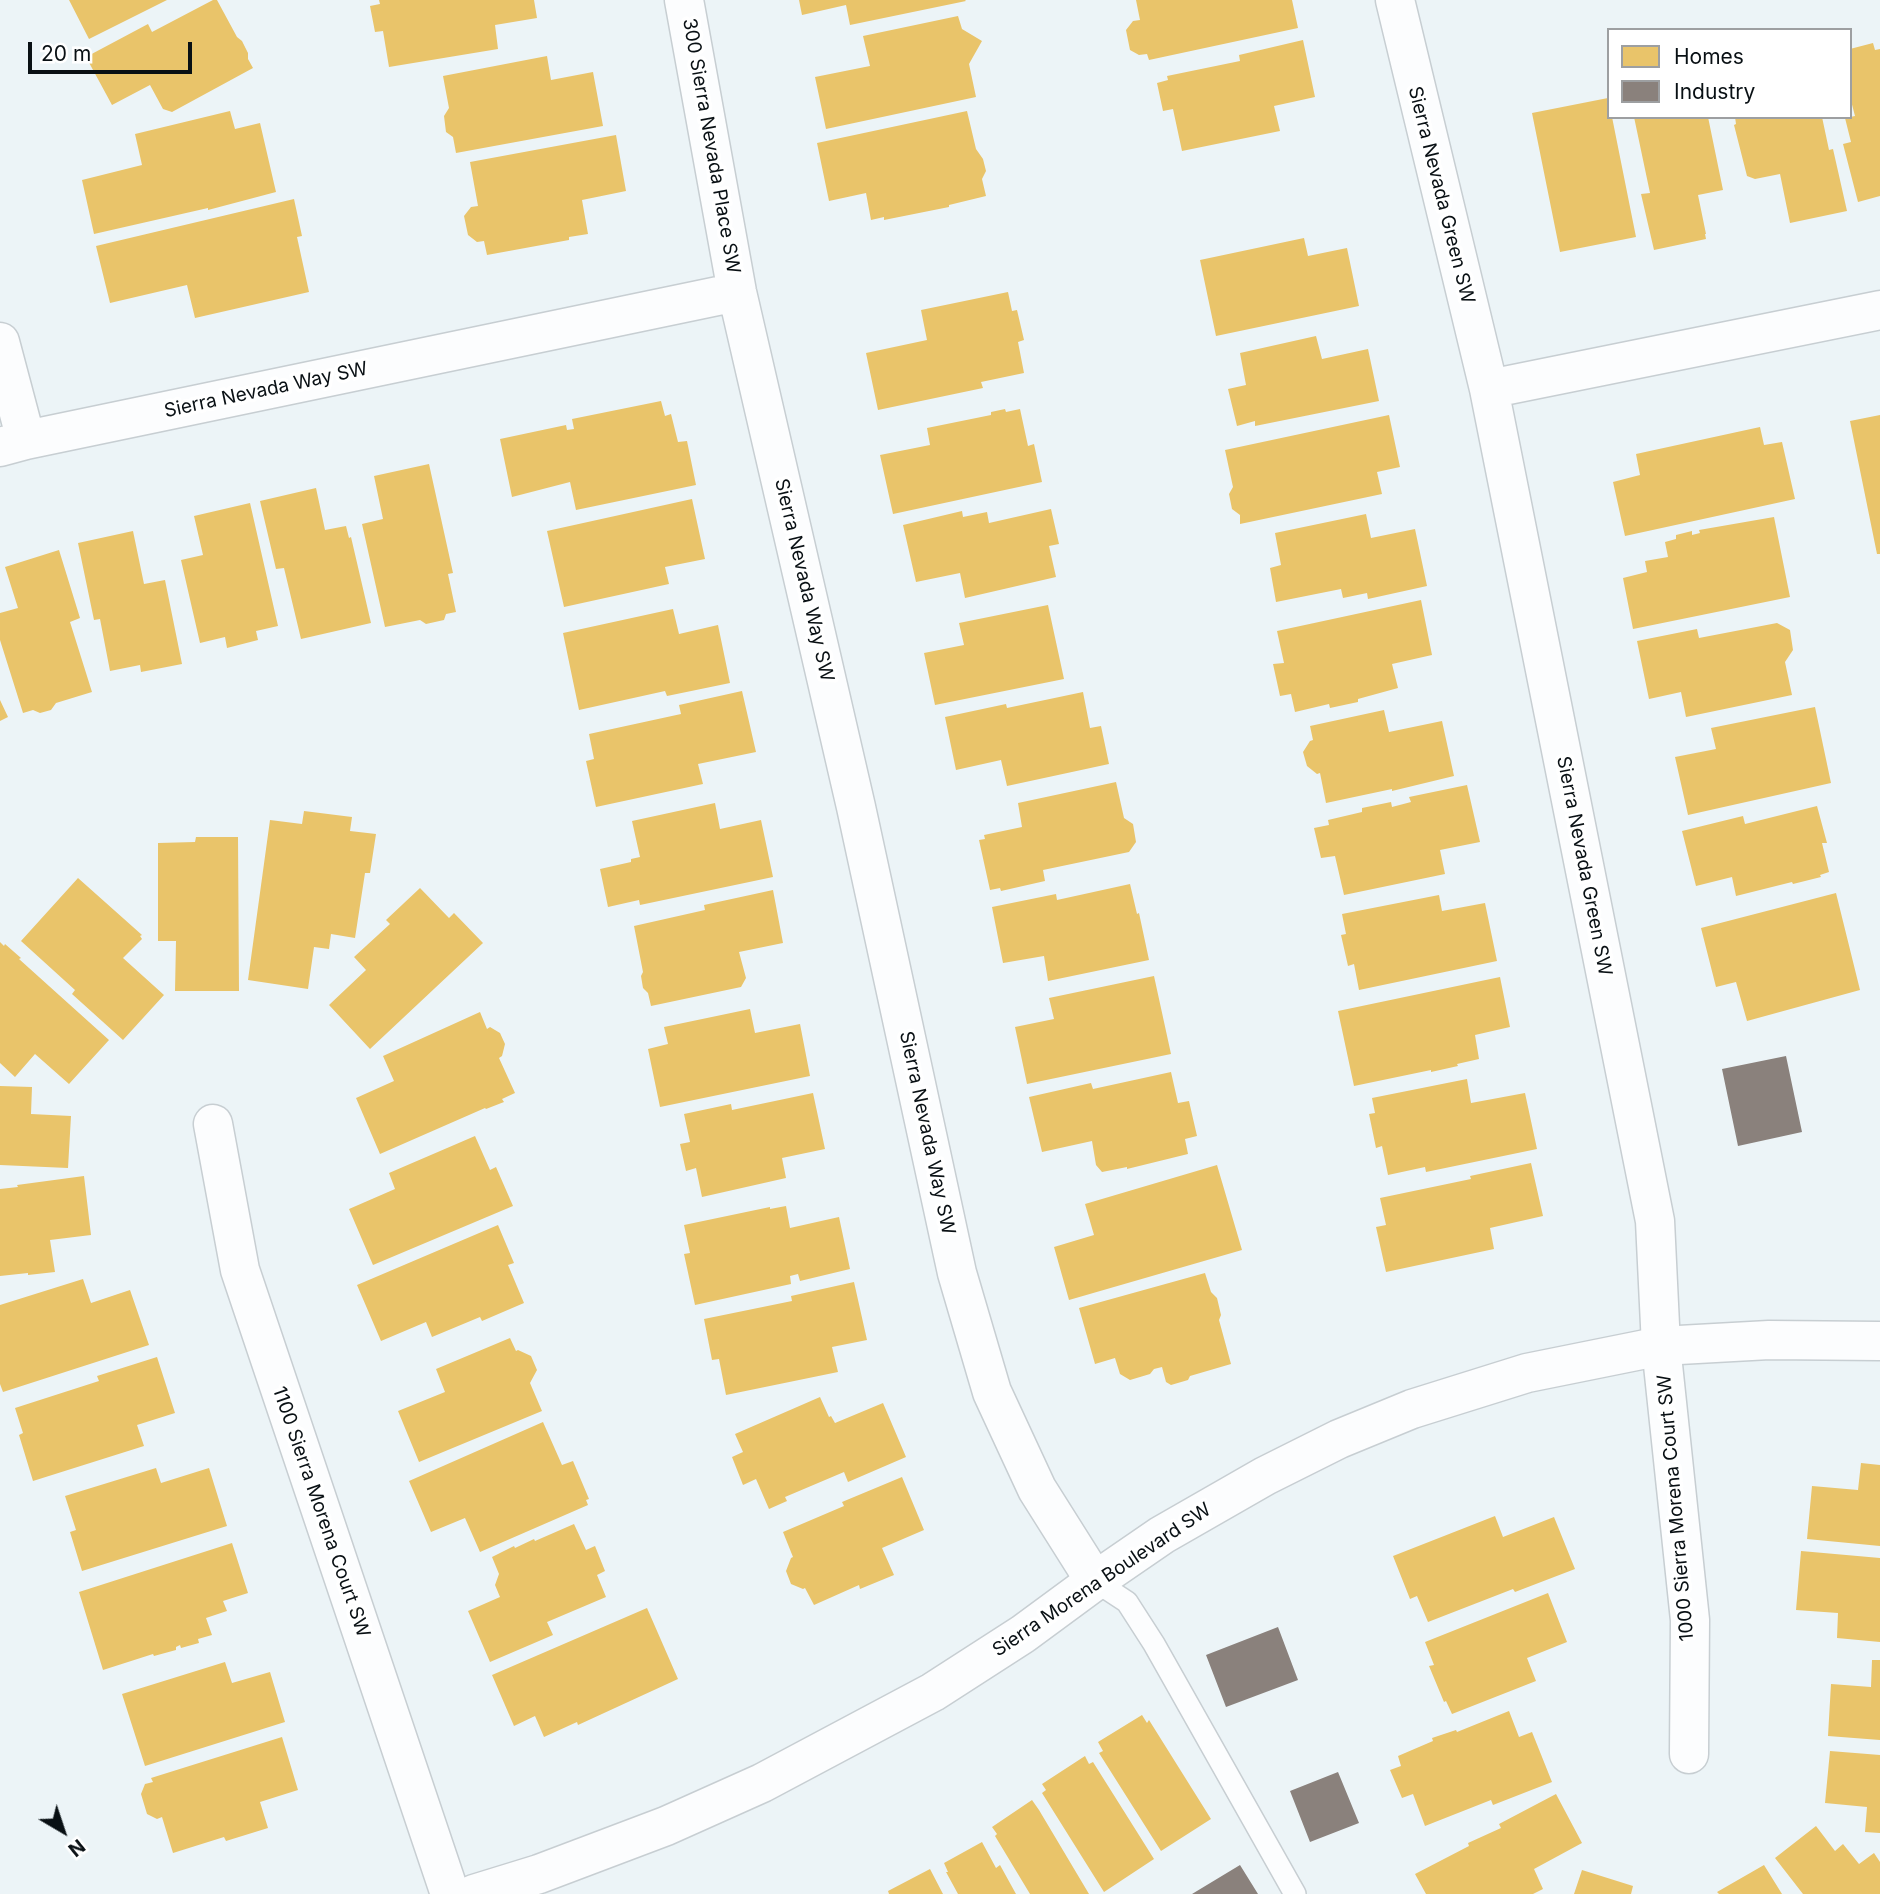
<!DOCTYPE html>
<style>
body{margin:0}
#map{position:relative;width:1880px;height:1894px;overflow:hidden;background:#ecf4f7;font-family:Inter,sans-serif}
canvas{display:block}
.legend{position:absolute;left:1607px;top:28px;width:245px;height:91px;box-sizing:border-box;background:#fff;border:2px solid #9d9fa1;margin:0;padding:9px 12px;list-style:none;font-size:21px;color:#091014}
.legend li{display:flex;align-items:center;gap:14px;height:35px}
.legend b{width:35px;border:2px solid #9d9fa1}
.north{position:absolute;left:28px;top:1796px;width:70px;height:70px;-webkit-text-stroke:5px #fff;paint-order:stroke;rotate:141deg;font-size:19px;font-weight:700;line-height:28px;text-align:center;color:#091014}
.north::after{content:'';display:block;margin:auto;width:24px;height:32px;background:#091014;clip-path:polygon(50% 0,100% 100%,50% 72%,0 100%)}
.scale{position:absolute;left:28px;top:42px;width:164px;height:32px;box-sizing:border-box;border:4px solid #091014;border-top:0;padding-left:9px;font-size:21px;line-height:24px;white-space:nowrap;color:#091014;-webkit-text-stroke:5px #fff;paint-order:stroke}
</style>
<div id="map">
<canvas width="1880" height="1894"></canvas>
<ul class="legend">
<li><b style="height:19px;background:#e9c46a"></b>Homes</li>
<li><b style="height:19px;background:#8a817c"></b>Industry</li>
</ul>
<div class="north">N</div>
<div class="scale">20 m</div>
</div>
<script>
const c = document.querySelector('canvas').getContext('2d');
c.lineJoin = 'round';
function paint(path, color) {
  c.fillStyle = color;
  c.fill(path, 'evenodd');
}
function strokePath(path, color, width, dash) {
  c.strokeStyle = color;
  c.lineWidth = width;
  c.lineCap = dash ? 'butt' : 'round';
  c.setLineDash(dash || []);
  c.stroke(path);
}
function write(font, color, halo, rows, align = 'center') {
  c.font = font + ' Inter,sans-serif';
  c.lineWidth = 7;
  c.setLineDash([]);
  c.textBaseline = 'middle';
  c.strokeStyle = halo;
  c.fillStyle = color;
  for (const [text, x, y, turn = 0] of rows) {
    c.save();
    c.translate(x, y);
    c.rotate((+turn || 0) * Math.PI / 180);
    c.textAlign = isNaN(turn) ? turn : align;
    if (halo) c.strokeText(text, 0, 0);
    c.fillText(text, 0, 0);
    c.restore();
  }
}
const homes = new Path2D(`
 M 69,0 L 167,0 L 89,39 Z
 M 213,0 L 217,0 L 237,37 L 242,41 L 248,53 L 248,59 L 253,68 L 172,112 L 163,109 L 150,85 L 112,105 L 86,57 L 148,24 L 152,32 Z
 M 379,0 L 534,0 L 537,18 L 495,25 L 498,49 L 389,67 L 383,31 L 375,32 L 370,6 L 380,4 Z
 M 799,0 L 965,0 L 966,1 L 850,25 L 846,5 L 802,15 Z
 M 1136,0 L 1292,0 L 1298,28 L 1149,60 L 1147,54 L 1139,55 L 1130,50 L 1126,30 L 1133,21 L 1140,20 Z
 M 958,16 L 962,29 L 982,41 L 969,64 L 976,97 L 826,129 L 815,77 L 870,66 L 863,36 Z
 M 1303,40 L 1315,97 L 1274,106 L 1280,131 L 1182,151 L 1173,109 L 1163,111 L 1157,83 L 1168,80 L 1167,76 L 1240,61 L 1239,55 Z
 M 1873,43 L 1875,50 L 1880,49 L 1880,196 L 1858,202 L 1843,144 L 1851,142 L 1845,118 L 1855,116 L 1850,97 L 1850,49 Z
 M 547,56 L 551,80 L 593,72 L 603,126 L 456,153 L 453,137 L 446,132 L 444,116 L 449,108 L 443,76 Z
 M 1608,98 L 1609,117 L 1612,117 L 1636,237 L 1560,252 L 1532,113 Z
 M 230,111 L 235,129 L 260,123 L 276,192 L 208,210 L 208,208 L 94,234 L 82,180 L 142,165 L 135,134 Z
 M 967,111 L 976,149 L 983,159 L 986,171 L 982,179 L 986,196 L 949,205 L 949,207 L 884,220 L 884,217 L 871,220 L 866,193 L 829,201 L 817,143 Z
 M 1634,117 L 1708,117 L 1723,190 L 1698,195 L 1706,234 L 1705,234 L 1706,239 L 1654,250 L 1641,194 L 1650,193 Z
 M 1735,117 L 1822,117 L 1829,150 L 1833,149 L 1847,211 L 1790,223 L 1780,174 L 1755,179 L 1747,176 L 1734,125 L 1736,124 Z
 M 616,135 L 626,191 L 582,200 L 588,234 L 569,237 L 569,240 L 487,255 L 484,241 L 477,242 L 468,235 L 464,216 L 471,207 L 478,206 L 470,162 Z
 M 294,199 L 302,236 L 297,237 L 309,292 L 195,318 L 187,285 L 110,303 L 96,246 Z
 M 1304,238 L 1308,256 L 1347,248 L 1359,306 L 1216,336 L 1200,260 Z
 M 1008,292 L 1012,311 L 1017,310 L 1024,340 L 1018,342 L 1024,373 L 981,382 L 983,388 L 878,410 L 866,353 L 927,340 L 921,310 Z
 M 1316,336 L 1322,359 L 1368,349 L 1379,401 L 1255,426 L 1255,421 L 1237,426 L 1228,389 L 1246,385 L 1240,353 Z
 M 661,401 L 665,416 L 671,414 L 678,442 L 687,441 L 696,485 L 576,510 L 570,482 L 512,497 L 500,439 L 566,425 L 567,430 L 574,429 L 572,419 Z
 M 1005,409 L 1006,412 L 1020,409 L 1028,446 L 1034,444 L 1042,482 L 893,514 L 880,455 L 930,445 L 927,428 L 991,415 L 991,412 Z
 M 1389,415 L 1400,467 L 1377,472 L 1382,494 L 1240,524 L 1240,515 L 1232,509 L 1229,494 L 1233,487 L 1225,450 Z
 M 1880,415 L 1880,554 L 1877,554 L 1850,421 Z
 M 1760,427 L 1764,445 L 1782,442 L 1795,499 L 1625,536 L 1613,482 L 1640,475 L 1636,454 Z
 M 429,464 L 453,573 L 448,574 L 456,612 L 446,614 L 444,620 L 426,624 L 420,620 L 385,627 L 362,524 L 383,519 L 374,476 Z
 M 316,488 L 325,530 L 346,526 L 349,538 L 351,537 L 371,623 L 301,639 L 284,568 L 276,569 L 260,501 Z
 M 692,499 L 705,559 L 665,567 L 669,584 L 564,607 L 547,531 Z
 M 250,503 L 278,626 L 256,631 L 258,640 L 227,648 L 225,637 L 200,643 L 181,560 L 203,555 L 194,516 Z
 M 1051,509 L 1059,544 L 1049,546 L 1056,577 L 965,598 L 960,573 L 916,582 L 903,525 L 962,511 L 963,517 L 987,512 L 989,523 Z
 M 1366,514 L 1371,538 L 1415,529 L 1427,586 L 1368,599 L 1367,593 L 1343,598 L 1341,589 L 1276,602 L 1270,568 L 1281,565 L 1275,533 Z
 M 1774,517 L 1790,597 L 1633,629 L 1623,578 L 1647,572 L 1645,561 L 1668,557 L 1665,542 L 1676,539 L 1676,535 L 1692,531 L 1692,535 L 1700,533 L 1699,530 Z
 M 133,531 L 144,584 L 165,580 L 182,664 L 141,672 L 140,665 L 110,671 L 100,619 L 94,620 L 78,543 Z
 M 59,550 L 80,618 L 70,622 L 92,692 L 56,703 L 51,710 L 40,713 L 33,710 L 23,713 L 0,640 L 0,613 L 18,608 L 5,567 Z
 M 1421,600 L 1432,655 L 1392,664 L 1398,688 L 1358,699 L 1358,702 L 1330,708 L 1329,704 L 1295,712 L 1291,694 L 1280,696 L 1273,664 L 1284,663 L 1277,631 Z
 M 1048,605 L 1064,679 L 935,705 L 924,653 L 964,645 L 959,623 Z
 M 673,609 L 679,634 L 718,625 L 730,683 L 667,696 L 665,691 L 579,710 L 563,633 Z
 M 1777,623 L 1790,630 L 1793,650 L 1785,662 L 1792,695 L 1686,717 L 1681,692 L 1649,699 L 1637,641 L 1697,629 L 1699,638 Z
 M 742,691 L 756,752 L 698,764 L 703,784 L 596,807 L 586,761 L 594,759 L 589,734 L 681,714 L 679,705 Z
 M 1083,692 L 1090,728 L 1101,726 L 1109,764 L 1007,786 L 1001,760 L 956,770 L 945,717 L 1006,704 L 1007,708 Z
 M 0,700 L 8,717 L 0,721 Z
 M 1815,707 L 1831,783 L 1688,815 L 1675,757 L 1716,749 L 1711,728 Z
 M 1384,710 L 1389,732 L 1442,721 L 1454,776 L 1392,791 L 1392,789 L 1326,803 L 1320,773 L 1317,774 L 1307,766 L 1303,752 L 1310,741 L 1313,740 L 1310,726 Z
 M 1116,782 L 1124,818 L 1133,824 L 1136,842 L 1129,852 L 1043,870 L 1045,881 L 1001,891 L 1000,888 L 990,890 L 979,840 L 985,839 L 984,835 L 1022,827 L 1018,803 Z
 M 1467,785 L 1480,842 L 1440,850 L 1445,874 L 1344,895 L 1335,856 L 1321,858 L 1314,828 L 1329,825 L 1328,820 L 1362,812 L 1362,808 L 1391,802 L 1392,807 L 1411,802 L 1409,797 Z
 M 715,803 L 720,829 L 761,820 L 773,877 L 640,905 L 639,900 L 608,907 L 600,869 L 631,862 L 631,859 L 640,857 L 632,821 Z
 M 1817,806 L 1827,843 L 1822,843 L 1829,872 L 1820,875 L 1821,877 L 1793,884 L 1792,882 L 1736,896 L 1732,877 L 1696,886 L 1682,831 L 1743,816 L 1745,824 Z
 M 304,811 L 352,817 L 350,831 L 376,834 L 370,873 L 365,873 L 355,938 L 331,934 L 329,949 L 314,947 L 308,989 L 248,980 L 270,820 L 302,824 Z
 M 196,837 L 238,837 L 239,991 L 175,991 L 176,941 L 158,941 L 158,843 L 195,842 Z
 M 78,878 L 142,935 L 140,936 L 142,939 L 123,958 L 164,995 L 123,1040 L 72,994 L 75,990 L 21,941 Z
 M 1130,884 L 1137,914 L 1139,913 L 1149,960 L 1048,981 L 1044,956 L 1003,963 L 992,907 L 1056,894 L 1057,900 Z
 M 420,888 L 449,918 L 454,913 L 483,943 L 370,1049 L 329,1005 L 366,970 L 354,957 L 390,924 L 386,920 Z
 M 773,890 L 783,943 L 739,952 L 746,978 L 741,987 L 651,1006 L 648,993 L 643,988 L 641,976 L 643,972 L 634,926 L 705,910 L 704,905 Z
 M 1836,893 L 1860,990 L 1747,1021 L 1736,982 L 1716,987 L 1701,928 Z
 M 1439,895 L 1442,911 L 1485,903 L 1497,961 L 1359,990 L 1354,964 L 1348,966 L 1341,935 L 1346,934 L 1342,914 Z
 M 0,942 L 4,946 L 5,944 L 21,958 L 19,959 L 109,1040 L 69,1084 L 35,1054 L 15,1077 L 0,1063 Z
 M 1154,976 L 1171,1054 L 1027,1084 L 1015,1027 L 1054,1019 L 1049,998 Z
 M 1500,977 L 1510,1027 L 1475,1035 L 1479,1059 L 1457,1064 L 1458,1066 L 1431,1072 L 1431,1070 L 1354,1086 L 1338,1011 Z
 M 750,1009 L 755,1033 L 800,1024 L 810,1076 L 660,1107 L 648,1049 L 668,1044 L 664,1027 Z
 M 480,1012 L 487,1029 L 490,1027 L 500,1033 L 505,1044 L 502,1056 L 499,1058 L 515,1093 L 502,1099 L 504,1102 L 486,1109 L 485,1108 L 380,1154 L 356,1098 L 394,1081 L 383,1056 Z
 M 1171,1072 L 1178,1103 L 1189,1101 L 1197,1136 L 1185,1139 L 1188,1154 L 1127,1169 L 1127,1167 L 1102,1172 L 1096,1165 L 1092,1141 L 1042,1152 L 1029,1097 L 1091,1083 L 1093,1089 Z
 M 1467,1079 L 1471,1103 L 1525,1093 L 1537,1149 L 1426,1172 L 1425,1167 L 1388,1175 L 1382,1146 L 1376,1148 L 1369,1114 L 1375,1113 L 1372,1098 Z
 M 0,1086 L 32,1087 L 31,1114 L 71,1116 L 68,1168 L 0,1165 Z
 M 813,1093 L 825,1149 L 782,1158 L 786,1178 L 702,1197 L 696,1168 L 686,1171 L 680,1144 L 690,1142 L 684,1114 L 731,1104 L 732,1110 Z
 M 475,1136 L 490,1170 L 496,1167 L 513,1206 L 373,1265 L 349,1209 L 395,1189 L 389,1173 Z
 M 1531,1163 L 1543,1216 L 1490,1228 L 1494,1249 L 1386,1272 L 1376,1227 L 1386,1225 L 1380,1198 L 1471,1179 L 1470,1176 Z
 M 1217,1165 L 1242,1250 L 1069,1300 L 1054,1247 L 1094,1235 L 1085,1204 Z
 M 84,1176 L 91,1235 L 50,1240 L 55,1272 L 28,1275 L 28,1273 L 0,1276 L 0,1189 L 18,1187 L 17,1185 Z
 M 786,1206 L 790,1228 L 839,1217 L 850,1269 L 800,1281 L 798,1274 L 790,1276 L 791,1284 L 695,1305 L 684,1254 L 690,1253 L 684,1225 L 770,1207 L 770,1209 Z
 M 498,1225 L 514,1263 L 508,1265 L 524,1303 L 482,1321 L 480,1317 L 432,1337 L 426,1322 L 381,1341 L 357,1285 Z
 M 1205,1273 L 1211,1292 L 1217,1298 L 1221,1315 L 1219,1320 L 1231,1364 L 1190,1376 L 1188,1380 L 1171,1385 L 1166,1382 L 1162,1367 L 1154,1369 L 1150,1374 L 1130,1380 L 1120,1374 L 1115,1358 L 1095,1364 L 1079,1308 Z
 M 83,1279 L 91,1303 L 130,1290 L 149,1345 L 3,1392 L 0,1384 L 0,1305 Z
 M 854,1282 L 867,1340 L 832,1347 L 838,1372 L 726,1395 L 719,1359 L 712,1360 L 704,1319 L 792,1301 L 791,1296 Z
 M 510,1338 L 516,1351 L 518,1350 L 531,1356 L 537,1370 L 530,1383 L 542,1411 L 419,1462 L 398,1411 L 445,1392 L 436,1369 Z
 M 157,1357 L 175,1413 L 137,1425 L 144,1446 L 33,1481 L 19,1435 L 23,1433 L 15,1408 L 99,1381 L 97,1376 Z
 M 820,1397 L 829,1417 L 831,1416 L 835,1423 L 883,1403 L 906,1457 L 848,1482 L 844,1472 L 785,1497 L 787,1501 L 769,1509 L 756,1479 L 743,1485 L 732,1457 L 743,1452 L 735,1434 Z
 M 543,1422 L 562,1465 L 573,1461 L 589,1499 L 586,1500 L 588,1505 L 480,1552 L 465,1518 L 431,1532 L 409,1481 Z
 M 1861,1463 L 1880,1465 L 1880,1546 L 1807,1539 L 1812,1486 L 1858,1490 Z
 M 156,1468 L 161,1483 L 209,1468 L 227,1526 L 82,1571 L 70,1532 L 76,1530 L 65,1496 Z
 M 902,1477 L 924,1530 L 882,1548 L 894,1575 L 860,1589 L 859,1585 L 814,1605 L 805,1588 L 803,1589 L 791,1584 L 786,1571 L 791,1558 L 793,1557 L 783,1532 L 844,1506 L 842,1502 Z
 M 1495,1516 L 1503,1537 L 1554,1517 L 1575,1569 L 1515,1592 L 1513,1589 L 1428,1622 L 1417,1596 L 1410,1599 L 1393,1556 Z
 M 574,1524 L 586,1550 L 595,1546 L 605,1571 L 597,1575 L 606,1597 L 547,1622 L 553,1635 L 490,1662 L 468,1611 L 500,1597 L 495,1585 L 499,1574 L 492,1557 L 514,1546 L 515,1548 L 534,1539 L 535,1541 Z
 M 232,1543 L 248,1593 L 223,1601 L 227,1611 L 206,1618 L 212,1635 L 198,1639 L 199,1643 L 181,1648 L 180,1645 L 176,1647 L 176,1650 L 154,1656 L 153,1654 L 103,1670 L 79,1592 Z
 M 1801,1551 L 1880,1558 L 1880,1642 L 1837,1638 L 1838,1613 L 1796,1610 Z
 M 1548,1593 L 1567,1642 L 1527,1658 L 1536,1681 L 1452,1714 L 1446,1701 L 1444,1702 L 1429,1666 L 1434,1665 L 1425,1642 Z
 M 647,1608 L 678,1679 L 578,1725 L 577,1722 L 544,1737 L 535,1716 L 514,1726 L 492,1675 Z
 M 1872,1660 L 1880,1660 L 1880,1740 L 1828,1736 L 1831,1684 L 1871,1687 Z
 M 225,1662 L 232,1683 L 270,1672 L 285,1722 L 145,1766 L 122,1694 Z
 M 1509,1711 L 1519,1737 L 1532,1732 L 1552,1782 L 1493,1805 L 1491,1800 L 1425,1826 L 1413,1794 L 1402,1798 L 1390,1770 L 1401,1766 L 1398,1756 L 1433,1741 L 1432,1738 L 1456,1730 L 1457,1732 Z
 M 1142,1715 L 1147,1723 L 1149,1720 L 1211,1819 L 1161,1851 L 1099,1753 L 1103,1751 L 1098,1742 Z
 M 282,1737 L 298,1790 L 260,1802 L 268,1828 L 226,1841 L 224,1837 L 173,1853 L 162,1817 L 157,1819 L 147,1814 L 141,1794 L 145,1784 L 153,1782 L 151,1778 Z
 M 1830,1751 L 1880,1755 L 1880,1833 L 1865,1832 L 1867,1807 L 1825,1803 Z
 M 1085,1756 L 1089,1764 L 1093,1762 L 1154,1859 L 1104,1892 L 1042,1793 L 1046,1790 L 1042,1784 Z
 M 1556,1794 L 1582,1843 L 1534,1869 L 1543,1889 L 1533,1894 L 1426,1894 L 1415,1874 L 1469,1846 L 1468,1843 L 1501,1828 L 1499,1824 Z
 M 1032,1800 L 1039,1810 L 1089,1894 L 1030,1894 L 995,1836 L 997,1834 L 992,1827 Z
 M 1816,1826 L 1835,1851 L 1843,1844 L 1859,1864 L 1874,1853 L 1880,1862 L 1880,1894 L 1803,1894 L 1775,1858 Z
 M 982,1842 L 996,1868 L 1000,1865 L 1016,1894 L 958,1894 L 946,1872 L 948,1872 L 944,1863 Z
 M 1764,1865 L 1782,1894 L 1719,1894 L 1717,1892 Z
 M 930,1869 L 943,1894 L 889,1894 L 888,1891 Z
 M 1582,1870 L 1633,1886 L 1631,1894 L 1574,1894 Z`);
const industry = new Path2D(`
 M 1786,1056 L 1802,1132 L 1738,1146 L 1722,1069 Z
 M 1278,1627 L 1298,1680 L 1226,1707 L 1206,1655 Z
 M 1338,1772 L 1359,1823 L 1310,1842 L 1290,1791 Z
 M 1240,1865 L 1258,1894 L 1192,1894 Z`);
const lane = new Path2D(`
 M 1095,1581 L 1127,1602 L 1154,1644 L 1295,1894`);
const street = new Path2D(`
 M 684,0 L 737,292 L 856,807 L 957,1273 L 992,1392 L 1037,1489 L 1095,1581
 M 1395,0 L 1489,389 L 1655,1221 L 1661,1346 L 1690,1620 L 1689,1754
 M 0,342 L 26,440
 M 1489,389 L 1880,310
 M 0,447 L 26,440 L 737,292
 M 213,1124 L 240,1270 L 450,1894`);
const secondary = new Path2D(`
 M 474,1894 L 539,1874 L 666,1826 L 762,1783 L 933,1692 L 1023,1634 L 1095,1581 L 1162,1535 L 1265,1476 L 1339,1439 L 1412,1409 L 1527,1373 L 1661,1346 L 1769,1340 L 1880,1341`);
const streetNames = [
 ["300 Sierra Nevada Place SW",711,146,80],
 ["Sierra Nevada Green SW",1441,195,76],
 ["Sierra Nevada Way SW",266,390,-12],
 ["Sierra Nevada Way SW",804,580,77],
 ["Sierra Nevada Green SW",1584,866,79],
 ["Sierra Nevada Way SW",927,1133,78],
 ["1000 Sierra Morena Court SW",1676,1508,-95],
 ["1100 Sierra Morena Court SW",321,1512,71],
 ["Sierra Morena Boulevard SW",1102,1580,-34]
];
paint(homes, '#e9c46a');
paint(industry, '#8a817c');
strokePath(lane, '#c7ced2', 24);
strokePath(street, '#c7ced2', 41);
strokePath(secondary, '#c7ced2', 41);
strokePath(lane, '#fcfdfe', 21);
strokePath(street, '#fcfdfe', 38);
strokePath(secondary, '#fcfdfe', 38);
write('19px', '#091014', '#fff', streetNames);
</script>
